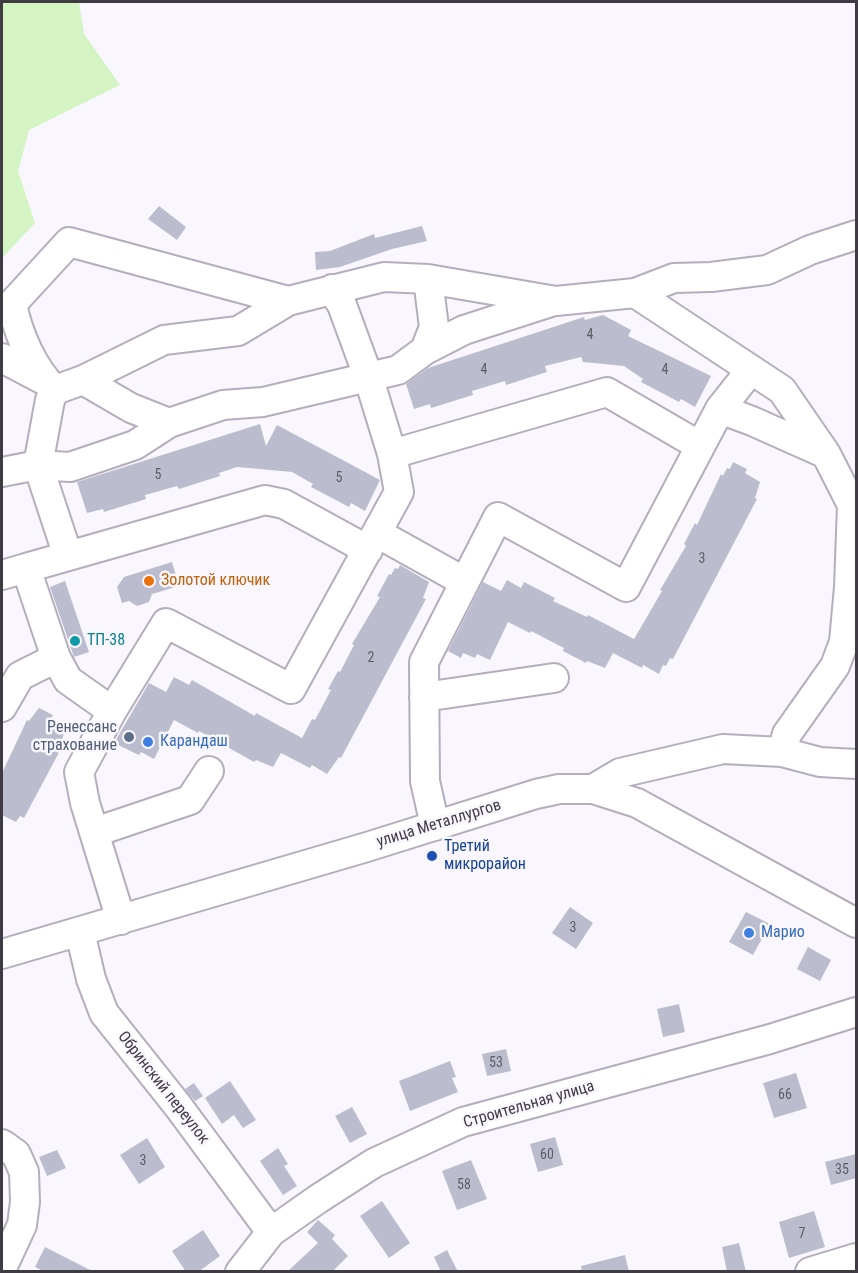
<!DOCTYPE html>
<meta charset="utf-8">
<style>
body{margin:0}
#map{position:relative;width:858px;height:1273px;overflow:hidden;background:#f9f6fd;font-family:"Roboto Condensed",sans-serif}
canvas{display:block}
.frame{position:absolute;inset:0;border:3px solid #3e3b42;pointer-events:none}
</style>
<div id="map">
<canvas width="858" height="1273"></canvas>
<div class="frame"></div>
</div>
<script>
const c = document.querySelector('canvas').getContext('2d');
c.lineJoin = 'round';
function paint(path, color) {
  c.fillStyle = color;
  c.fill(path, 'evenodd');
}
function strokePath(path, color, width, dash) {
  c.strokeStyle = color;
  c.lineWidth = width;
  c.lineCap = dash ? 'butt' : 'round';
  c.setLineDash(dash || []);
  c.stroke(path);
}
function write(font, color, halo, rows, align = 'center') {
  c.font = font + ' "Roboto Condensed",sans-serif';
  c.lineWidth = 5;
  c.setLineDash([]);
  c.textBaseline = 'middle';
  c.strokeStyle = halo;
  c.fillStyle = color;
  for (const [text, x, y, turn = 0] of rows) {
    c.save();
    c.translate(x, y);
    c.rotate((+turn || 0) * Math.PI / 180);
    c.textAlign = isNaN(turn) ? turn : align;
    if (halo) c.strokeText(text, 0, 0);
    c.fillText(text, 0, 0);
    c.restore();
  }
}
const green = new Path2D(`
 M 2,2 L 79,2 L 84,34 L 120,85 L 29,130 L 18,171 L 35,223 L 2,258 Z`);
const building = new Path2D(`
 M 159,206 L 186,227 L 177,240 L 148,219 Z
 M 422,226 L 427,241 L 392,249 L 340,267 L 316,270 L 315,252 L 330,251 L 374,234 L 375,238 Z
 M 603,315 L 631,330 L 628,336 L 711,376 L 695,407 L 681,399 L 679,402 L 641,382 L 643,379 L 624,366 L 583,362 L 581,357 L 545,366 L 547,372 L 506,385 L 505,381 L 472,391 L 473,395 L 431,408 L 430,404 L 414,409 L 406,384 L 428,368 L 584,317 L 585,320 Z
 M 260,424 L 266,446 L 277,425 L 380,480 L 365,511 L 351,503 L 349,507 L 311,487 L 313,484 L 292,472 L 237,467 L 219,473 L 220,476 L 179,489 L 177,486 L 145,495 L 146,499 L 104,512 L 103,509 L 87,513 L 77,482 Z
 M 733,462 L 747,469 L 745,473 L 760,482 L 755,498 L 757,499 L 673,659 L 670,658 L 666,666 L 663,665 L 659,674 L 643,665 L 642,668 L 613,653 L 605,668 L 587,661 L 586,663 L 563,651 L 564,648 L 531,631 L 530,633 L 508,622 L 490,660 L 477,654 L 475,658 L 463,653 L 461,658 L 448,651 L 483,582 L 501,591 L 507,580 L 521,588 L 524,582 L 555,598 L 553,601 L 587,617 L 588,615 L 634,639 L 662,591 L 660,590 L 686,546 L 684,544 L 695,523 L 697,525 L 721,474 L 723,476 L 727,468 L 730,469 Z
 M 172,562 L 179,586 L 152,594 L 149,602 L 137,606 L 129,601 L 122,603 L 117,587 L 124,577 Z
 M 400,565 L 429,582 L 423,598 L 426,599 L 341,758 L 339,757 L 327,774 L 312,765 L 310,768 L 281,753 L 273,767 L 256,760 L 254,762 L 199,731 L 198,733 L 174,720 L 154,759 L 141,752 L 139,755 L 114,743 L 149,683 L 166,692 L 174,677 L 189,685 L 192,680 L 255,716 L 256,713 L 302,738 L 312,719 L 315,720 L 331,690 L 328,689 L 338,671 L 340,672 L 354,645 L 352,644 L 380,597 L 377,596 L 389,574 L 391,575 L 395,568 L 398,569 Z
 M 65,581 L 89,652 L 74,657 L 50,587 Z
 M 39,708 L 53,715 L 51,719 L 66,727 L 61,743 L 63,745 L 24,818 L 20,816 L 16,822 L 2,815 L 2,773 L 27,720 L 29,721 Z
 M 570,907 L 593,923 L 576,949 L 552,933 Z
 M 746,912 L 770,924 L 753,955 L 729,942 Z
 M 808,947 L 831,960 L 820,981 L 797,969 Z
 M 679,1004 L 685,1032 L 663,1037 L 657,1009 Z
 M 506,1049 L 511,1071 L 487,1076 L 482,1054 Z
 M 450,1061 L 456,1077 L 452,1078 L 458,1092 L 410,1111 L 399,1081 Z
 M 796,1073 L 807,1108 L 774,1118 L 763,1083 Z
 M 230,1081 L 256,1120 L 243,1128 L 234,1115 L 222,1124 L 205,1098 Z
 M 194,1083 L 203,1096 L 195,1101 L 185,1089 Z
 M 352,1107 L 367,1134 L 350,1143 L 335,1116 Z
 M 555,1137 L 563,1165 L 538,1172 L 530,1144 Z
 M 147,1138 L 165,1167 L 139,1184 L 120,1155 Z
 M 278,1148 L 288,1164 L 284,1166 L 297,1186 L 283,1195 L 260,1161 Z
 M 57,1150 L 66,1168 L 47,1176 L 39,1157 Z
 M 856,1154 L 856,1178 L 831,1185 L 825,1162 Z
 M 471,1160 L 487,1199 L 457,1210 L 442,1171 Z
 M 382,1201 L 410,1243 L 389,1258 L 360,1216 Z
 M 814,1211 L 825,1247 L 789,1258 L 779,1222 Z
 M 318,1220 L 335,1235 L 332,1239 L 348,1256 L 332,1272 L 287,1272 L 318,1243 L 307,1232 Z
 M 203,1230 L 220,1256 L 198,1272 L 186,1272 L 172,1251 Z
 M 739,1243 L 746,1272 L 727,1272 L 722,1247 Z
 M 45,1247 L 94,1272 L 45,1272 L 35,1267 Z
 M 447,1250 L 458,1272 L 441,1272 L 434,1257 Z
 M 625,1255 L 629,1272 L 582,1272 L 581,1266 Z`);
const minor = new Path2D(`
 M 635,293 L 782,390 L 826,454 L 852,505 L 849,587 L 844,642 L 835,666 L 787,734 L 782,752
 M 425,350 L 434,327 L 428,279
 M 2,358 L 44,380
 M 83,380 L 131,408 L 169,423
 M 55,390 C 33,369 18,334 12,304 L 69,242 L 288,301
 M 720,409 L 752,421 L 826,454
 M 392,454 L 607,392 L 700,446
 M 2,472 L 38,465 L 70,467 L 135,445 L 169,423 L 223,405 L 263,402 L 398,370 L 425,350 L 464,330 L 551,302
 M 377,533 L 465,582
 M 68,556 L 38,465 L 50,400 L 55,390 L 83,380 L 164,340 L 238,331 L 288,301 L 384,277 L 428,279 L 556,301 L 635,293 L 674,278 L 711,277 L 767,270 L 810,250 L 856,235
 M 26,568 L 265,500 L 284,504 L 368,550
 M 2,575 L 26,568 L 56,658 L 68,680 L 112,711
 M 424,697 L 554,678
 M 2,707 L 20,676 L 56,658
 M 593,789 L 620,773 L 723,749 L 782,752 L 820,762 L 856,764
 M 435,826 L 425,781 L 424,662 L 498,517 L 626,587 L 720,409 L 750,371
 M 95,832 L 190,800 L 209,771
 M 121,920 L 85,803 L 79,772 L 112,711 L 166,623 L 291,689 L 399,492 L 392,454 L 368,376 L 342,305 L 332,289
 M 80,932 L 91,979 L 104,1013 L 178,1106 L 271,1232
 M 2,954 L 367,847 L 536,794 L 559,789 L 593,789 L 637,803 L 856,923
 M 2,1144 L 16,1154 L 24,1172 L 25,1202 L 22,1225 L 2,1268
 M 240,1272 L 271,1232 L 318,1199 L 374,1163 L 463,1122 L 770,1039 L 856,1012
 M 810,1272 L 856,1258`);
const markers = [
 [149,581,6,"#e8710a"],
 [75,641,6,"#0f9aa8"],
 [129,737,6,"#5c6f8a"],
 [148,742,6,"#3f7fe0"],
 [432,856,6,"#1a4fb4"],
 [749,933,6,"#3f7fe0"]
];
const numberNames = [
 ["4",590,335],
 ["4",484,370],
 ["4",665,370],
 ["5",158,475],
 ["5",339,478],
 ["3",702,559],
 ["2",371,658],
 ["3",573,928],
 ["53",496,1063],
 ["66",785,1095],
 ["60",547,1155],
 ["3",143,1161],
 ["35",842,1170],
 ["58",464,1185],
 ["7",802,1234]
];
const foodNames = [
 ["Золотой ключик",161,581]
];
const cultureNames = [
 ["ТП-38",87,641]
];
const serviceNames = [
 ["Ренессанс",117,728],
 ["страхование",117,746]
];
const shopNames = [
 ["Карандаш",160,742],
 ["Марио",761,933]
];
const streetNames = [
 ["улица Металлургов",439,824,-17],
 ["Обринский переулок",163,1088,52],
 ["Строительная улица",529,1105,-16]
];
const transitNames = [
 ["Третий",444,847],
 ["микрорайон",444,865]
];
paint(green, '#d5f4c3');
paint(building, '#bbbdce');
strokePath(minor, '#b5adbd', 32);
strokePath(minor, '#fff', 28);
for (const [x, y, r, color] of markers) {
  const dot = new Path2D();
  dot.arc(x, y, r, 0, 2 * Math.PI);
  c.fillStyle = color;
  c.fill(dot);
  strokePath(dot, '#f9f6fd', 2);
}
write('14px', '#5d5c65', null, numberNames);
write('16px', '#c56008', '#f9f6fd', foodNames, 'left');
write('16px', '#0d838f', '#f9f6fd', cultureNames, 'left');
write('16px', '#4e5e75', '#f9f6fd', serviceNames, 'right');
write('16px', '#366cbe', '#f9f6fd', shopNames, 'left');
write('16px', '#3e3b42', '#f9f6fd', streetNames);
write('16px', '#164399', '#f9f6fd', transitNames, 'left');
</script>
